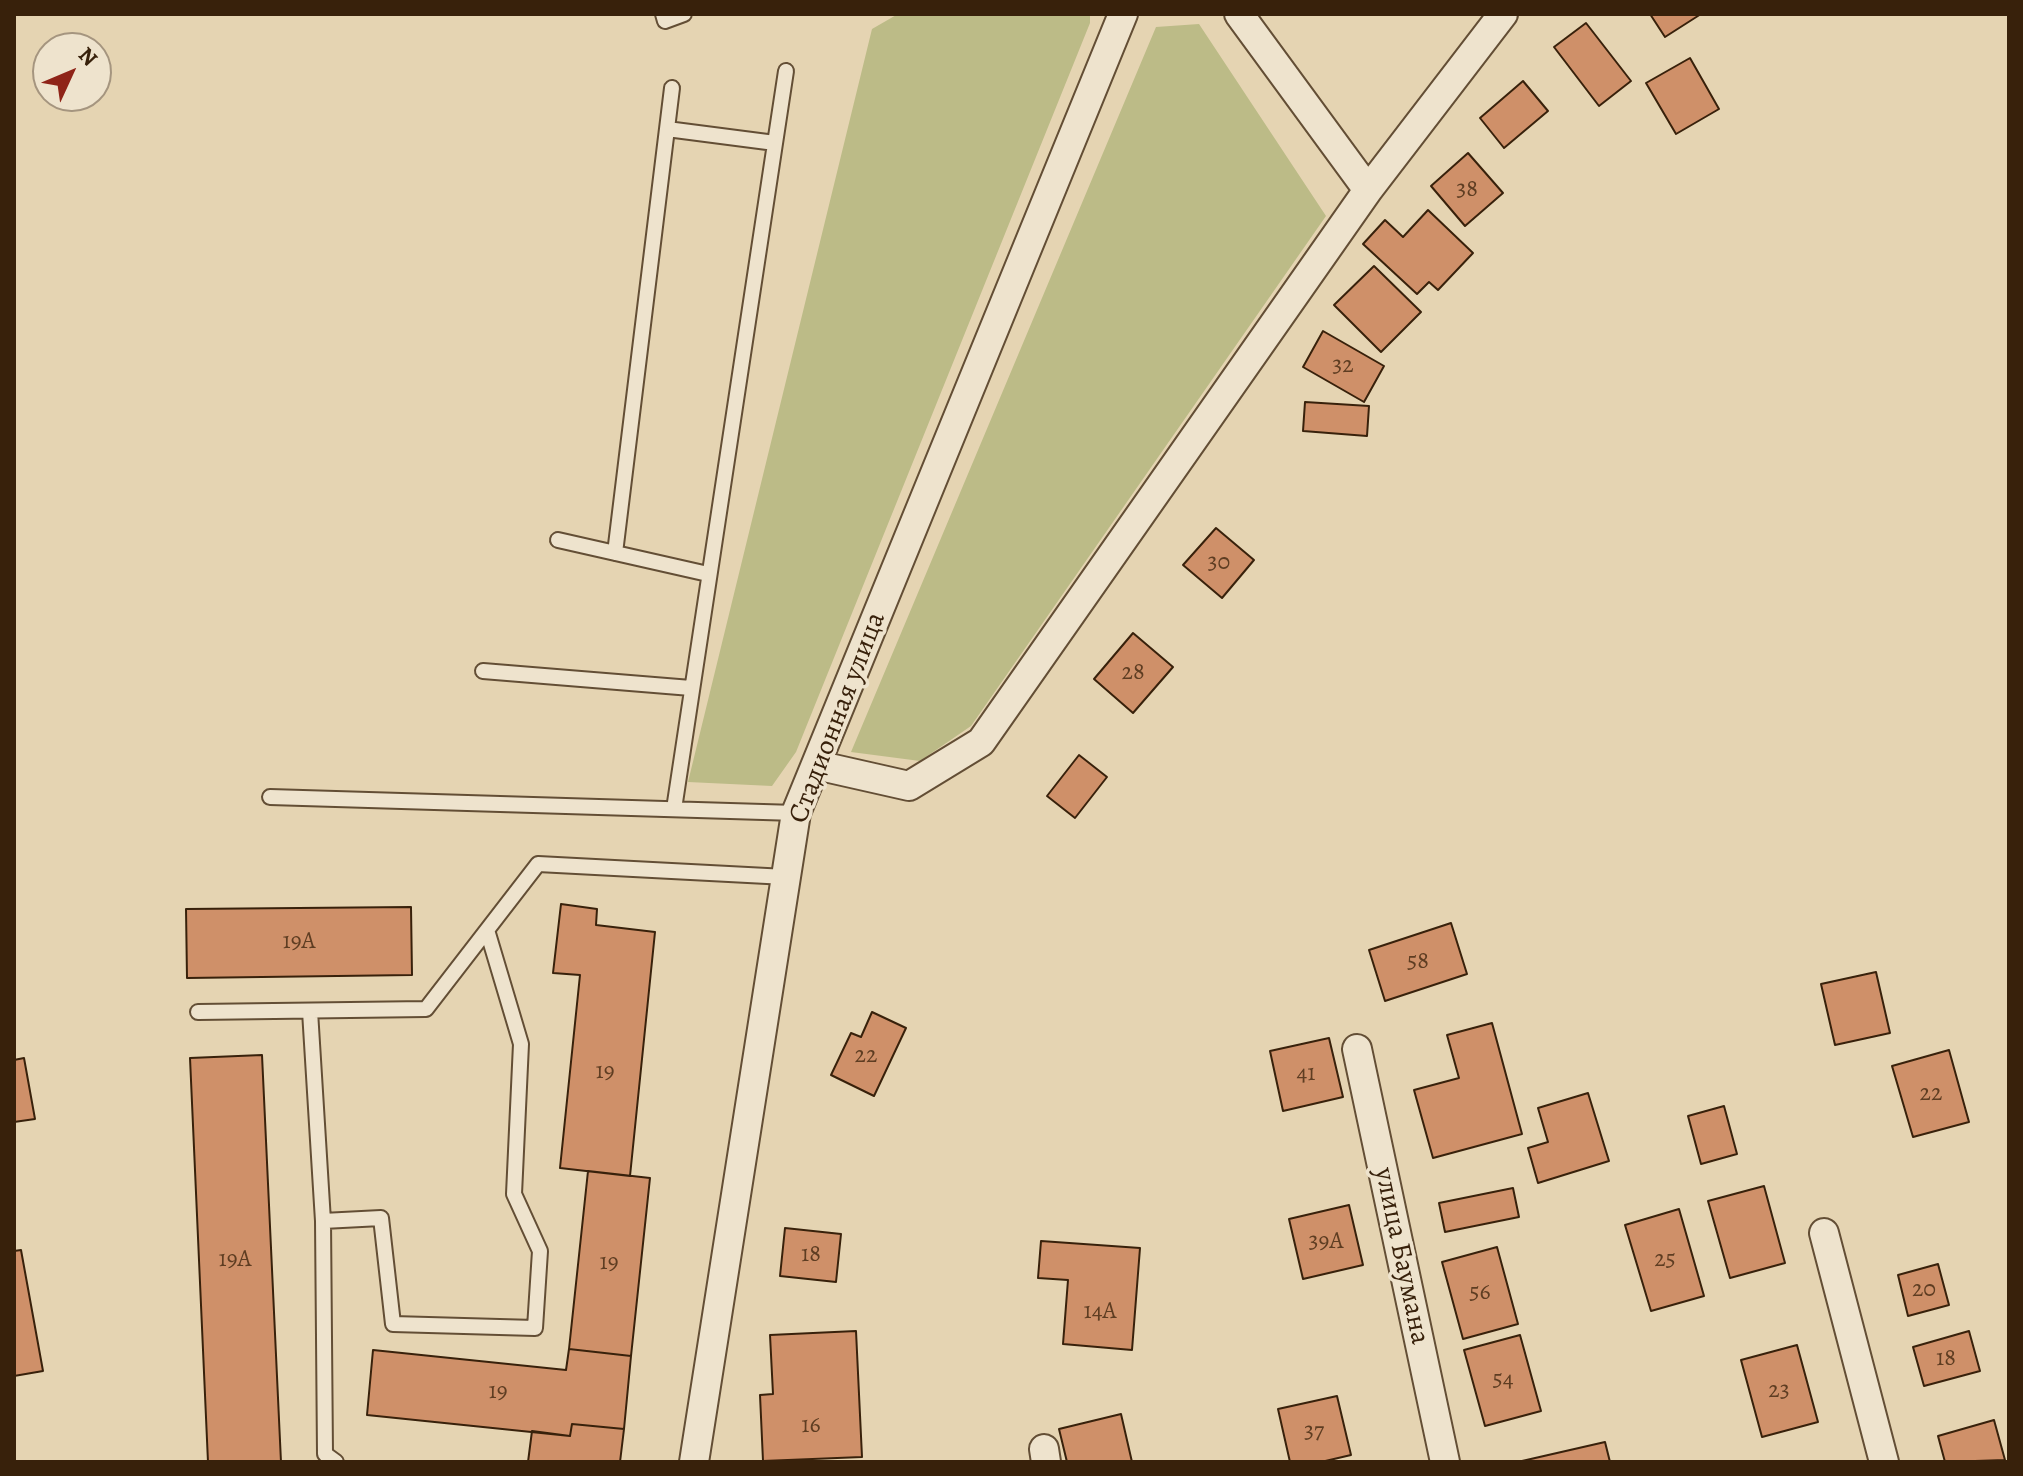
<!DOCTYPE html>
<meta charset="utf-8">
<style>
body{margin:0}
#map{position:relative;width:2023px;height:1476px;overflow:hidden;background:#e5d4b2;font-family:Alegreya,serif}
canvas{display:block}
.frame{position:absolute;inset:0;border:16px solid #38210b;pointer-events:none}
.north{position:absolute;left:32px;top:32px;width:80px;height:80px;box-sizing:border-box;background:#eee3cd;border:2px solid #a5957f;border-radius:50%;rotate:46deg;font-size:22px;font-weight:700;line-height:32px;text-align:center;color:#38210b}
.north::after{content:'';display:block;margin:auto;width:28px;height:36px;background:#8f2418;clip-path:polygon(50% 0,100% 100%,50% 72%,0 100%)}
</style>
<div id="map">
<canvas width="2023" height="1476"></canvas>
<div class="frame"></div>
<div class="north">N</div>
</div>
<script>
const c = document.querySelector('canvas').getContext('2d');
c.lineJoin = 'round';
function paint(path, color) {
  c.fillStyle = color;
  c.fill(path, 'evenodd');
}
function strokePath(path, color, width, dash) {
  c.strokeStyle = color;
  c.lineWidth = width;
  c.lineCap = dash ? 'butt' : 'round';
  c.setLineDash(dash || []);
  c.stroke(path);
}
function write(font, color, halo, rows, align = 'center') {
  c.font = font + ' Alegreya,serif';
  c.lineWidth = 7;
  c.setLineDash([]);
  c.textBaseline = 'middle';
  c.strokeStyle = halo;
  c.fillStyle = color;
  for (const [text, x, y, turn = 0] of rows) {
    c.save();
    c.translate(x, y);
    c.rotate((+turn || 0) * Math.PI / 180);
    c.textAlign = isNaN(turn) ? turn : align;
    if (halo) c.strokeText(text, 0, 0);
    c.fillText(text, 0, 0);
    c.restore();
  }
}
const green = new Path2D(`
 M 898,14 L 1090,14 L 1090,23 L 796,752 L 772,786 L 688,782 L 872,29 Z
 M 1199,24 L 1326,216 L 971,726 L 920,761 L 851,752 L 1156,27 Z`);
const building = new Path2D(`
 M 1650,14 L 1701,14 L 1665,37 Z
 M 1586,23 L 1631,81 L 1599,106 L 1554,47 Z
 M 1690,58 L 1719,109 L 1676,134 L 1646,83 Z
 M 1523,81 L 1548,111 L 1504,148 L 1480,118 Z
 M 1468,153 L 1503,193 L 1465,226 L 1431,186 Z
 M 1428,210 L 1473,253 L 1438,290 L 1429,282 L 1417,294 L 1363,244 L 1385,220 L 1403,237 Z
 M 1374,266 L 1421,312 L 1381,352 L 1334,305 Z
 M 1323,331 L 1384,366 L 1364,402 L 1303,367 Z
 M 1305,402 L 1369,406 L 1367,436 L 1303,431 Z
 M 1216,528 L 1254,560 L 1222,598 L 1183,565 Z
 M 1133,633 L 1173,667 L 1133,713 L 1094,679 Z
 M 1079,755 L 1107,777 L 1075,818 L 1047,796 Z
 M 561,904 L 597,909 L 596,925 L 655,932 L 630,1176 L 560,1168 L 580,975 L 553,973 Z
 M 411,907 L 412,975 L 187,978 L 186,909 Z
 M 1451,923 L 1467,974 L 1385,1001 L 1369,950 Z
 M 1876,972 L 1890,1033 L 1835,1045 L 1821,984 Z
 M 872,1012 L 906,1028 L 874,1096 L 831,1075 L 851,1033 L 861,1037 Z
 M 1492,1023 L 1522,1134 L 1433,1158 L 1414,1090 L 1459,1078 L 1447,1035 Z
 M 1329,1038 L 1343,1097 L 1283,1111 L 1270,1051 Z
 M 1949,1050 L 1969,1122 L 1913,1137 L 1892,1066 Z
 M 262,1055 L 281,1462 L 208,1462 L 190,1058 Z
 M 24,1058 L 35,1119 L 14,1122 L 14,1060 Z
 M 1588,1093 L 1609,1161 L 1538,1183 L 1528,1148 L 1548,1142 L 1538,1108 Z
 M 1724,1106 L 1737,1154 L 1701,1164 L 1688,1116 Z
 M 588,1171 L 650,1178 L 631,1356 L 569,1349 Z
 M 1764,1186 L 1785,1263 L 1730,1278 L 1708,1201 Z
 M 1513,1188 L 1519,1217 L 1445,1232 L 1439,1203 Z
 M 1349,1205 L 1363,1265 L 1303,1279 L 1289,1219 Z
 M 1679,1209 L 1704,1296 L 1651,1311 L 1625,1225 Z
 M 785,1228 L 841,1234 L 836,1282 L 780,1276 Z
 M 1041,1241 L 1140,1248 L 1132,1350 L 1063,1344 L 1068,1280 L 1038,1278 Z
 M 1497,1247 L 1518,1324 L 1463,1339 L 1442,1262 Z
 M 21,1250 L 43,1371 L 14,1376 L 14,1251 Z
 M 1938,1264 L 1949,1305 L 1908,1316 L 1898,1275 Z
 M 856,1331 L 862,1457 L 763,1461 L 760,1395 L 773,1394 L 770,1335 Z
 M 1969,1331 L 1980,1371 L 1924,1386 L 1913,1347 Z
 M 1520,1335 L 1541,1411 L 1485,1426 L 1464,1350 Z
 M 1797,1345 L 1818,1422 L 1762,1437 L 1741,1360 Z
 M 569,1349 L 631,1356 L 624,1429 L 572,1424 L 570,1436 L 367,1415 L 373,1350 L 566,1370 Z
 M 1337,1396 L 1351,1455 L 1321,1462 L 1290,1462 L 1278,1409 Z
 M 1121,1414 L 1132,1462 L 1067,1462 L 1059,1429 Z
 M 1994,1420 L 2005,1460 L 1945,1462 L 1938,1436 Z
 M 572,1424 L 624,1429 L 620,1462 L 528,1462 L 532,1431 L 570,1436 Z
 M 1605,1442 L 1610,1462 L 1522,1462 L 1522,1461 Z`);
const lane = new Path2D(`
 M 663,14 L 665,21 L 684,14
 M 667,129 L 775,143
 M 558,540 L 708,574
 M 615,553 L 672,88
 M 483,671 L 691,688
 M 270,797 L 796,813
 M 674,809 L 786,71
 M 310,1011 L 323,1221 L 381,1218 L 393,1324 L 535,1328 L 540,1251 L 514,1194 L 521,1044 L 487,930
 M 198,1012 L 426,1009 L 538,864 L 786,877
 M 323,1221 L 325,1454 L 336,1462`);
const street = new Path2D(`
 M 1239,14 L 1368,190
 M 816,765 L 909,786 L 981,742 L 1368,190 L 1503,14
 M 1357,1049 L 1445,1462
 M 1824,1233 L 1884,1462
 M 1044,1449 L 1046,1462
 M 694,1462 L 796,813 L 1123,14`);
const numberNames = [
 ["38",1467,190],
 ["32",1343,366],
 ["30",1219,563],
 ["28",1133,673],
 ["19А",299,942],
 ["58",1418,962],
 ["22",866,1056],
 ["19",605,1072],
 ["41",1306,1074],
 ["22",1931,1094],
 ["39А",1326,1242],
 ["18",811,1255],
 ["19А",235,1260],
 ["25",1665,1260],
 ["19",609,1263],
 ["20",1924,1290],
 ["56",1480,1293],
 ["14А",1100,1312],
 ["18",1946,1359],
 ["54",1503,1380],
 ["23",1779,1391],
 ["19",498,1392],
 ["16",811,1426],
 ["37",1314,1432]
];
const streetNames = [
 ["Стадионная улица",838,718,-69],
 ["улица Баумана",1401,1256,78]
];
paint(green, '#bcbb87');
paint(building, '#cf9069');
strokePath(building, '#38210b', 2);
strokePath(lane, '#634e35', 18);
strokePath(street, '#634e35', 32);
strokePath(lane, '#eee3cd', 14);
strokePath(street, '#eee3cd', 28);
write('24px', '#5e3d22', null, numberNames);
write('28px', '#38210b', '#eee3cd', streetNames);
</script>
